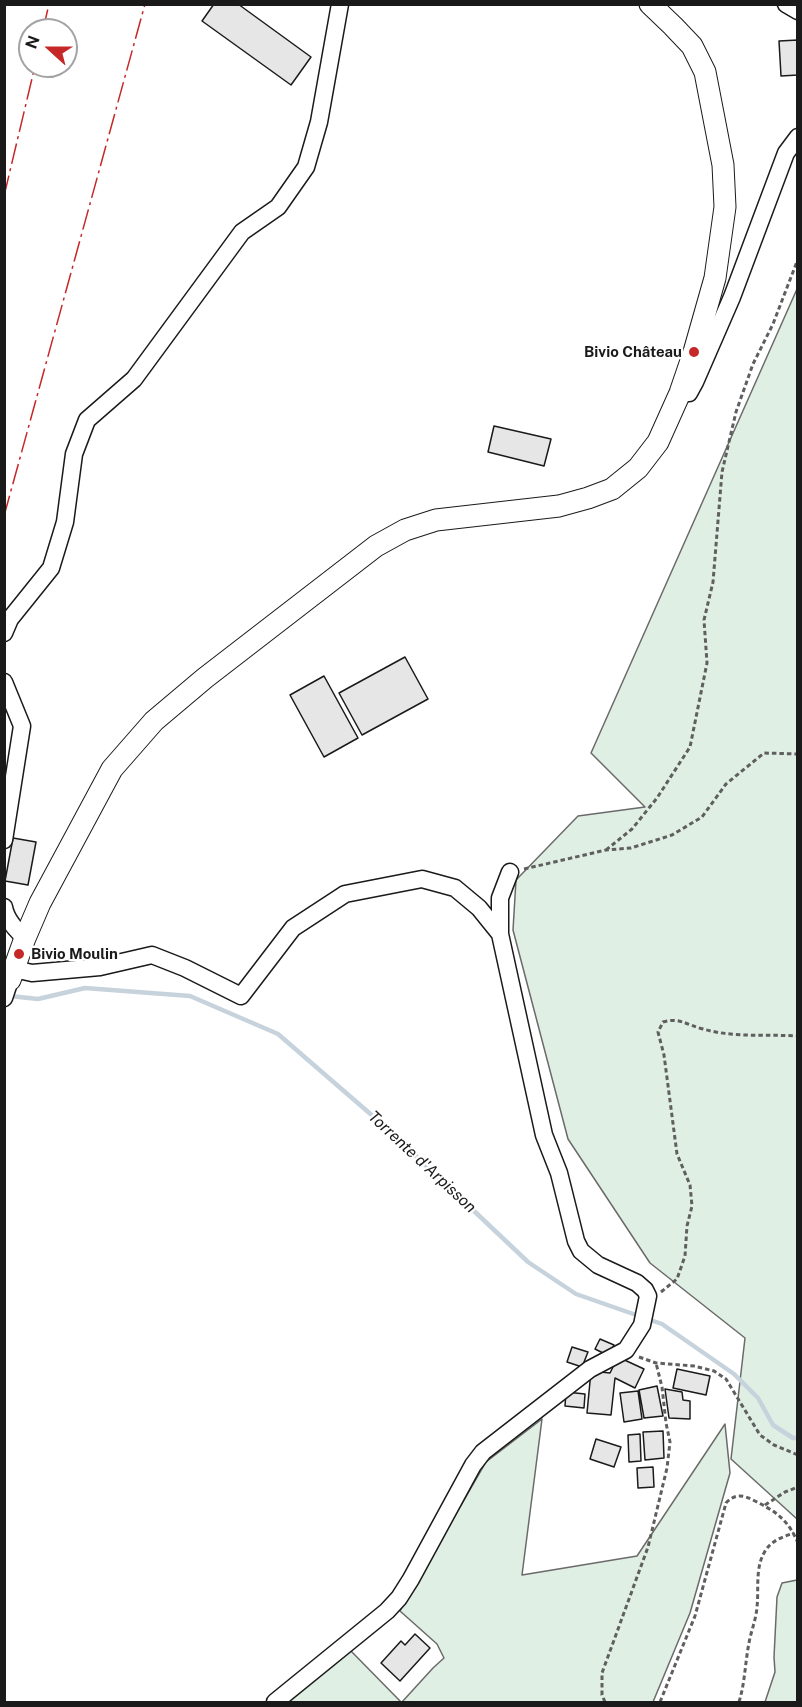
<!DOCTYPE html>
<meta charset="utf-8">
<style>
body{margin:0}
#map{position:relative;width:802px;height:1707px;overflow:hidden;background:#fff;font-family:"Public Sans",sans-serif}
canvas{display:block}
.frame{position:absolute;inset:0;border:6px solid #1a1a1a;pointer-events:none}
.north{position:absolute;left:18px;top:18px;width:60px;height:60px;box-sizing:border-box;background:#fff;border:2px solid #a3a3a3;border-radius:50%;rotate:291deg;font-size:16px;font-weight:700;line-height:24px;text-align:center;color:#1a1a1a}
.north::after{content:'';display:block;margin:auto;width:21px;height:27px;background:#c62828;clip-path:polygon(50% 0,100% 100%,50% 72%,0 100%)}
</style>
<div id="map">
<canvas width="802" height="1707"></canvas>
<div class="frame"></div>
<div class="north">N</div>
</div>
<script>
const c = document.querySelector('canvas').getContext('2d');
c.lineJoin = 'round';
function paint(path, color) {
  c.fillStyle = color;
  c.fill(path, 'evenodd');
}
function strokePath(path, color, width, dash) {
  c.strokeStyle = color;
  c.lineWidth = width;
  c.lineCap = dash ? 'butt' : 'round';
  c.setLineDash(dash || []);
  c.stroke(path);
}
function write(font, color, halo, rows, align = 'center') {
  c.font = font + ' "Public Sans",sans-serif';
  c.lineWidth = 4.5;
  c.setLineDash([]);
  c.textBaseline = 'middle';
  c.strokeStyle = halo;
  c.fillStyle = color;
  for (const [text, x, y, turn = 0] of rows) {
    c.save();
    c.translate(x, y);
    c.rotate((+turn || 0) * Math.PI / 180);
    c.textAlign = isNaN(turn) ? turn : align;
    if (halo) c.strokeText(text, 0, 0);
    c.fillText(text, 0, 0);
    c.restore();
  }
}
const green = new Path2D(`
 M 797,289 L 797,1519 L 731,1459 L 745,1338 L 650,1263 L 568,1139 L 513,930 L 516,880 L 578,816 L 645,807 L 591,753 Z
 M 542,1419 L 522,1575 L 637,1556 L 725,1424 L 730,1473 L 690,1613 L 653,1702 L 402,1702 L 433,1668 L 444,1658 L 437,1644 L 400,1611 L 486,1462 Z
 M 797,1580 L 797,1702 L 765,1702 L 775,1672 L 774,1657 L 777,1597 L 782,1583 Z
 M 350,1650 L 401,1702 L 286,1702 Z`);
const stream = new Path2D(`
 M 10,996 L 38,999 L 85,988 L 190,996 L 278,1034 L 382,1124 L 528,1262 L 576,1294 L 662,1324 L 734,1374 L 758,1398 L 773,1425 L 793,1438 L 798,1438`);
const building = new Path2D(`
 M 214,4 L 238,4 L 311,57 L 291,85 L 202,21 Z
 M 798,40 L 798,75 L 781,76 L 779,41 Z
 M 494,426 L 551,439 L 544,466 L 488,452 Z
 M 405,657 L 428,699 L 362,735 L 339,693 Z
 M 324,676 L 358,738 L 324,757 L 290,695 Z
 M 13,838 L 36,842 L 28,885 L 5,881 Z
 M 600,1339 L 614,1345 L 609,1356 L 595,1349 Z
 M 572,1347 L 588,1352 L 582,1367 L 567,1362 Z
 M 618,1357 L 644,1369 L 635,1388 L 615,1378 L 611,1415 L 587,1413 L 591,1371 L 610,1373 Z
 M 677,1369 L 710,1376 L 706,1395 L 673,1388 Z
 M 657,1386 L 663,1416 L 644,1418 L 639,1390 Z
 M 665,1389 L 682,1392 L 683,1400 L 690,1401 L 690,1419 L 669,1418 Z
 M 638,1391 L 642,1419 L 624,1422 L 620,1393 Z
 M 566,1392 L 585,1394 L 584,1408 L 565,1406 Z
 M 663,1431 L 664,1458 L 645,1460 L 643,1432 Z
 M 640,1434 L 641,1461 L 629,1462 L 628,1435 Z
 M 596,1439 L 621,1447 L 614,1467 L 590,1459 Z
 M 653,1467 L 654,1487 L 638,1488 L 637,1468 Z
 M 415,1634 L 430,1648 L 400,1681 L 381,1663 L 401,1641 L 405,1645 Z`);
const path = new Path2D(`
 M 606,850 L 632,829 L 657,798 L 690,747 L 707,663 L 704,620 L 713,582 L 722,472 L 736,412 L 753,364 L 773,324 L 798,259
 M 524,869 L 606,850 L 631,848 L 672,835 L 702,817 L 726,784 L 764,753 L 798,754
 M 661,1292 L 677,1279 L 685,1256 L 687,1226 L 692,1206 L 690,1185 L 677,1154 L 664,1055 L 658,1032 L 663,1022 C 679,1017 687,1025 703,1029 C 734,1038 766,1034 798,1036
 M 639,1357 L 656,1363 L 694,1366 L 714,1371 L 726,1379 L 760,1435 L 774,1445 L 798,1455
 M 765,1505 L 785,1492 L 798,1487
 M 605,1702 L 602,1695 L 602,1673 L 648,1547 L 667,1468 L 670,1442 L 666,1423 L 662,1387 L 656,1363
 M 660,1702 L 695,1616 L 726,1503 C 735,1493 744,1495 755,1501 C 777,1512 788,1520 798,1543
 M 739,1702 C 745,1683 745,1663 749,1643 C 751,1631 756,1620 757,1607 C 759,1590 755,1569 764,1553 C 770,1541 782,1537 794,1533`);
const minor = new Path2D(`
 M 786,4 L 798,11
 M 680,393 L 689,393 L 695,382 L 732,297 L 786,153 L 798,137
 M 4,633 L 10,619 L 51,568 L 65,522 L 74,454 L 87,420 L 134,379 L 242,232 L 278,207 L 306,167 L 319,122 L 340,4
 M 4,682 L 22,726 L 4,840
 M 4,907 C 6,919 16,930 25,938
 M 14,969 L 32,973 L 100,967 L 152,955 L 185,968 L 241,996 L 293,928 L 345,894 L 422,879 L 455,888 L 479,908 L 500,934
 M 4,998 L 10,980
 M 275,1702 L 387,1611 L 399,1598 L 411,1579 L 473,1465 L 483,1452 L 590,1369 L 626,1350 L 642,1325 L 648,1296 L 645,1290 L 637,1283 L 598,1265 L 581,1251 L 576,1241 L 559,1173 L 544,1135 L 500,934 L 500,898 L 510,872`);
const major = new Path2D(`
 M 10,980 L 25,938 L 40,903 L 112,769 L 154,721 L 205,678 L 376,546 L 405,530 L 436,520 L 559,506 L 588,498 L 612,489 L 638,468 L 658,442 L 680,393 L 694,352 L 715,278 L 725,207 L 723,165 L 705,72 L 692,46 L 673,26 L 650,4`);
const power = new Path2D(`
 M 43,30 L 49,4
 M 4,196 L 35,66
 M 4,516 L 145,4`);
const markers = [
 [694,352,6,"#c62828"],
 [19,954,6,"#c62828"]
];
const poiNames = [
 ["Bivio Château",682,352],
 ["Bivio Moulin",31,954,"left"]
];
const waterNames = [
 ["Torrente d'Arpisson",422,1162,43]
];
paint(green, '#e0efe3');
strokePath(green, '#6a6a6a', 1.5);
strokePath(stream, '#c6d2dc', 4.5);
paint(building, '#e6e6e6');
strokePath(building, '#1a1a1a', 1.5);
strokePath(minor, '#1a1a1a', 19);
strokePath(major, '#1a1a1a', 23);
strokePath(path, '#5f5f5f', 3, [4.5, 3]);
strokePath(minor, '#fff', 16);
strokePath(major, '#fff', 21);
strokePath(power, '#c62828', 1.5, [21, 4.5, 3, 4.5]);
for (const [x, y, r, color] of markers) {
  const dot = new Path2D();
  dot.arc(x, y, r, 0, 2 * Math.PI);
  c.fillStyle = color;
  c.fill(dot);
  strokePath(dot, '#fff', 2);
}
write('bold 15px', '#1a1a1a', '#fff', poiNames, 'right');
write('italic 16px', '#1a1a1a', '#fff', waterNames);
</script>
